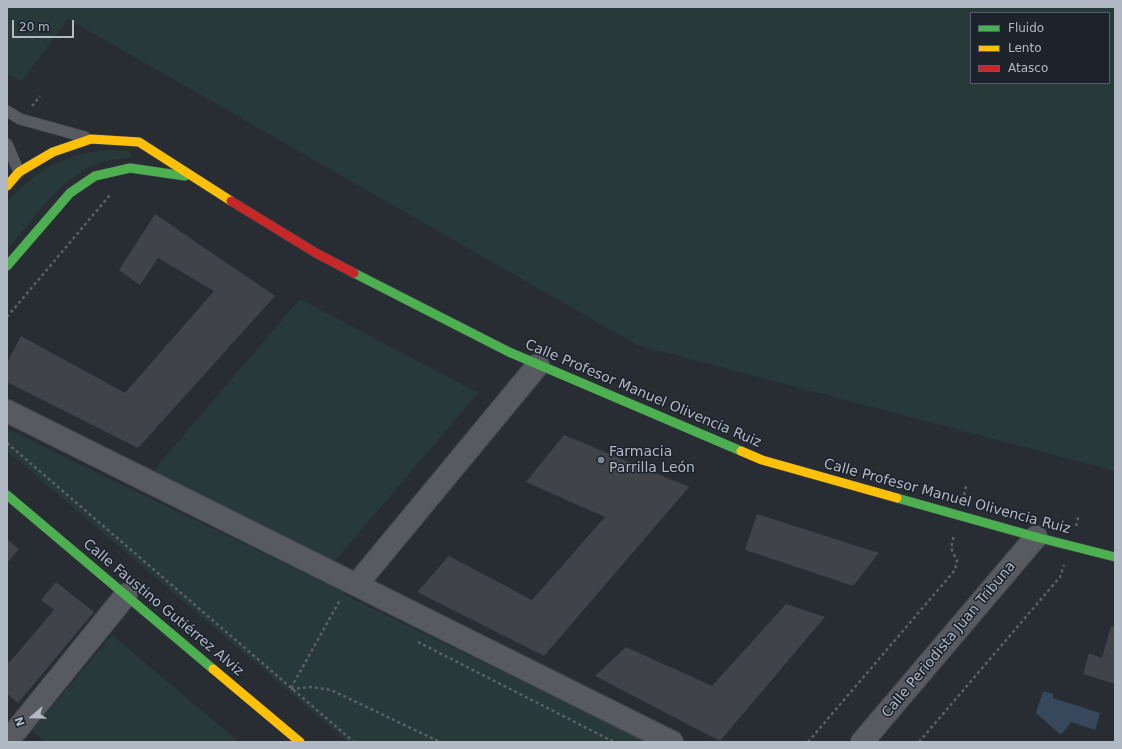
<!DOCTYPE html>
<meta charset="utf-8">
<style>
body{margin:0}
#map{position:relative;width:1122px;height:749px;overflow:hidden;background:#282d33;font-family:"DejaVu Sans",sans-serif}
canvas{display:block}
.frame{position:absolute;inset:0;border:8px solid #b1b9c4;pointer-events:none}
.legend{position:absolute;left:970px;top:12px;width:140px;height:72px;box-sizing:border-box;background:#1c232d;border:1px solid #585f69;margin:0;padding:5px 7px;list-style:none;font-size:12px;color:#b1b9c4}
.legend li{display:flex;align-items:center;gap:8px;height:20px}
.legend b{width:20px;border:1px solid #585f69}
.north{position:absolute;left:12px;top:697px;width:40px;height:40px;-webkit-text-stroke:3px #1c232d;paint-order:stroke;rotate:250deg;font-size:11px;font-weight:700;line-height:16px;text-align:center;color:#b1b9c4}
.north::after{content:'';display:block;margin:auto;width:14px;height:18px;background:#b1b9c4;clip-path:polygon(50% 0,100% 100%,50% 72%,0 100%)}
.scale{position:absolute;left:12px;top:20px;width:62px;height:18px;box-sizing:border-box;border:2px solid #b1b9c4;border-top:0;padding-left:5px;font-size:12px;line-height:14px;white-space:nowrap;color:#b1b9c4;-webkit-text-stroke:3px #1c232d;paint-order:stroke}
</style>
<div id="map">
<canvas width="1122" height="749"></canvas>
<div class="frame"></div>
<ul class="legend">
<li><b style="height:5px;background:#4caf50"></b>Fluido</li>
<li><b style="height:5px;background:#ffc107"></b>Lento</li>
<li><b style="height:5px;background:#c62828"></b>Atasco</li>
</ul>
<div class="north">N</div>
<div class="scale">20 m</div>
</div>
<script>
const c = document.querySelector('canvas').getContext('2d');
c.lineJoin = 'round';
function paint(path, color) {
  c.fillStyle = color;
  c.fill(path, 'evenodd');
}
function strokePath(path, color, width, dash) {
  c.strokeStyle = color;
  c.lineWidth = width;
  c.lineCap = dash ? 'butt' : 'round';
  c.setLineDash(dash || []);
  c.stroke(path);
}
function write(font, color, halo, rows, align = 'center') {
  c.font = font + ' "DejaVu Sans",sans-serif';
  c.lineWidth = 3;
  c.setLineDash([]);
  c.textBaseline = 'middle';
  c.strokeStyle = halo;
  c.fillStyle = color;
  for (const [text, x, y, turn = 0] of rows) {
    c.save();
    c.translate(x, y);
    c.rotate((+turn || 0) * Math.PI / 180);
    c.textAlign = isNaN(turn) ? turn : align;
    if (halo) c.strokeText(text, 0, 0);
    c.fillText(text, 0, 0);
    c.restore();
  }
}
const green = new Path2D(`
 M 7,7 L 1115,7 L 1115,471 L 637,345 L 68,19 L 22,81 L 7,74 ZM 971,13 L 1109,13 L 1109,83 L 971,83 Z
 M 112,150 L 128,151 L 131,153 L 131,156 L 129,158 C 119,159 108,160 99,163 C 63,175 31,222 7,250 L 7,203 C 36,169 67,152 112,150 Z
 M 300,299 L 478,393 L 332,564 L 153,471 Z
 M 7,429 L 344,592 L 343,594 L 647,742 L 348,742 L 7,451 Z
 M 112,635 L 239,742 L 45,742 L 32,730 Z`);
const water = new Path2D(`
 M 1043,691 L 1053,694 L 1053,698 L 1100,713 L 1095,730 L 1071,722 L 1061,735 L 1036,713 Z`);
const building = new Path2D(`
 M 155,214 L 275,296 L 138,448 L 7,382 L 7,363 L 21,336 L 125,393 L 214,291 L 158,258 L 140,285 L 119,270 Z
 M 564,435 L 689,487 L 544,656 L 417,592 L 449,556 L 532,600 L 605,517 L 526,482 Z
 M 757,514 L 879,553 L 853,586 L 745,550 Z
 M 7,539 L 19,549 L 7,563 Z
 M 56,582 L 94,612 L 18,703 L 7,694 L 7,661 L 9,663 L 54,610 L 41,600 Z
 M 786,604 L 825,617 L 720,741 L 595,676 L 626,647 L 712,686 Z
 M 1111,626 L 1115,627 L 1115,684 L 1083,674 L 1089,653 L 1102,658 Z`);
const path = new Path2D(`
 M 32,106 L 40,96
 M 7,317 L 110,195
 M 7,443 L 354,742
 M 964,495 L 966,486
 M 1076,526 L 1079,515
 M 418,642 L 614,742
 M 291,688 L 340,600
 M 291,689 L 312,687 L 331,690 L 440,742
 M 808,742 L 955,570 L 957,561 L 951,548 L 954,535
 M 919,742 L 1060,577 L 1064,565`);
const lane = new Path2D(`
 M 7,111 L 20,119 L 85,137
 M 7,144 L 19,172`);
const street = new Path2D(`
 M 7,411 L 672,742
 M 357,584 L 538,365
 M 15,732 L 126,595
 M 862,742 L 1036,537`);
const fast = new Path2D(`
 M 7,266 L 70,193 L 95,176 L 130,168 L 185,176
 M 354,273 L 509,352 L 741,451
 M 7,495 L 213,669
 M 897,498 L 1036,537 L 1115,557`);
const slow = new Path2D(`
 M 7,186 L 19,172 L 53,152 L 91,139 L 139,142 L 231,201
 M 741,451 L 762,460 L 897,498
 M 213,669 L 300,742`);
const jam = new Path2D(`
 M 231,201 L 316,253 L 354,273`);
const markers = [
 [601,460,4,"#818891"]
];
const streetNames = [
 ["Calle Profesor Manuel Olivencia Ruiz",643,394,23],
 ["Calle Profesor Manuel Olivencia Ruiz",947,497,15],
 ["Calle Faustino Gutiérrez Alviz",163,608,40],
 ["Calle Periodista Juan Tribuna",949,640,-50]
];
const poiNames = [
 ["Farmacia",609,452],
 ["Parrilla León",609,468]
];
paint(green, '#28393a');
paint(water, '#37485c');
paint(building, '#404449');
strokePath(lane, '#46494e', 12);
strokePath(street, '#46494e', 24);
strokePath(fast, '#46494e', 10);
strokePath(slow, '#46494e', 10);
strokePath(jam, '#46494e', 10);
strokePath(path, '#5b6066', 2.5, [3, 3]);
strokePath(lane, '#575b61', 11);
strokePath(street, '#575b61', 22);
strokePath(fast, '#4caf50', 9);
strokePath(slow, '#ffc107', 9);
strokePath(jam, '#c62828', 9);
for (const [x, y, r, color] of markers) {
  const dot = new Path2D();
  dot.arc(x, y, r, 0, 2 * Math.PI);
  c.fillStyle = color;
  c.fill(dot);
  strokePath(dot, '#1c232d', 1.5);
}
write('14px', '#b1b9c4', '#1c232d', streetNames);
write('14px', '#b1b9c4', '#1c232d', poiNames, 'left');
</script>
